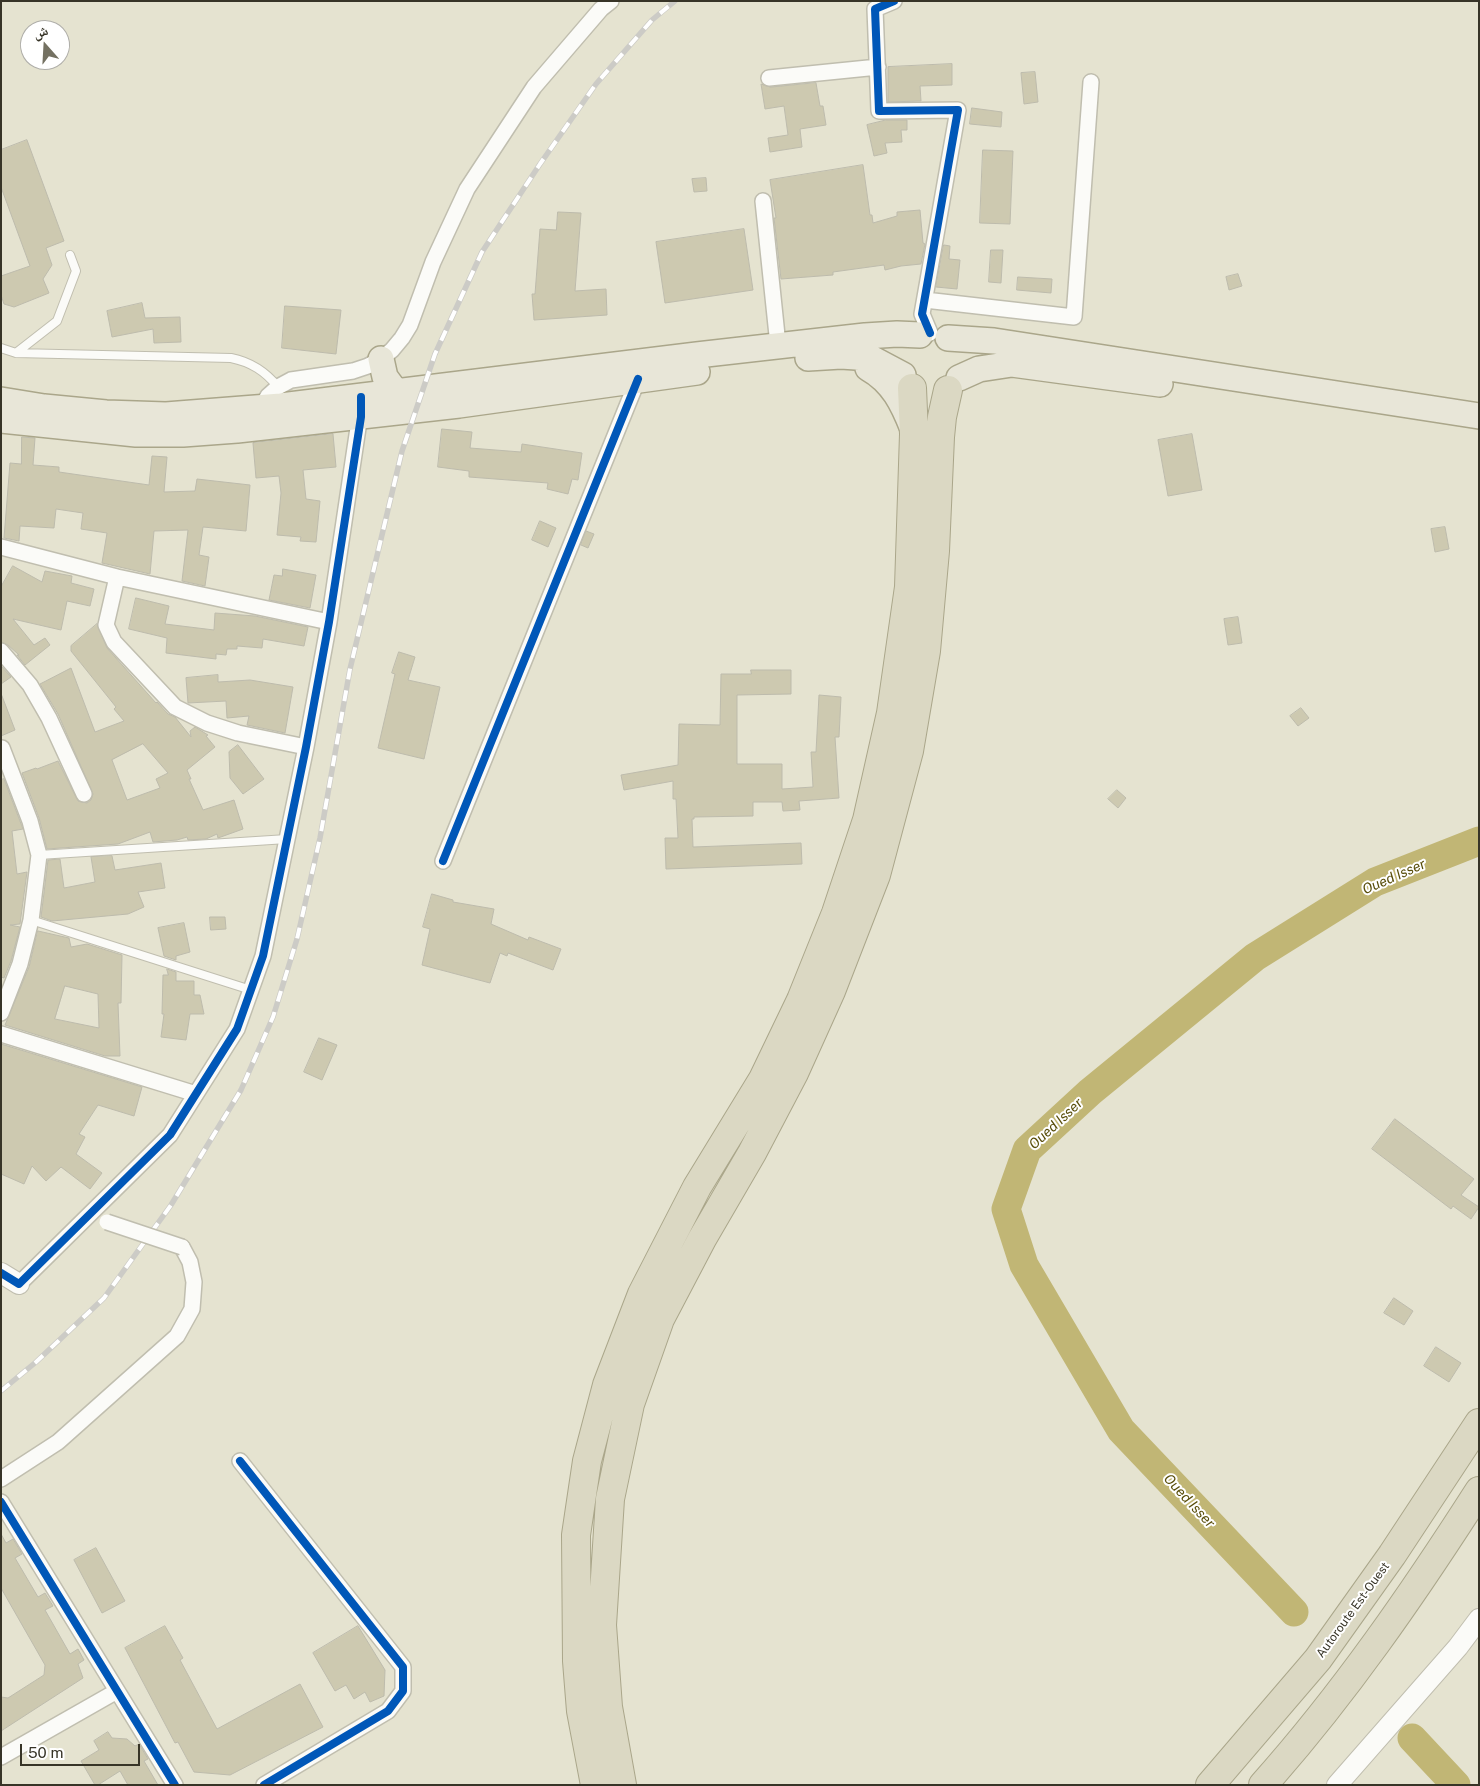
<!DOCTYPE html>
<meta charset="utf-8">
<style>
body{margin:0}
#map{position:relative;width:1480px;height:1786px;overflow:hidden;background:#e5e3d0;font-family:"Public Sans","Noto Naskh Arabic",sans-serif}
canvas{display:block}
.frame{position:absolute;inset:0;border:2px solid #373427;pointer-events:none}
.north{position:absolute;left:20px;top:20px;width:50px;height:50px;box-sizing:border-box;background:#fff;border:1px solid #afaea9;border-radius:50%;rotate:341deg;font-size:14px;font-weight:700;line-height:20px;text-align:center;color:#373427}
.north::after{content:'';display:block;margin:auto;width:18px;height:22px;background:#747162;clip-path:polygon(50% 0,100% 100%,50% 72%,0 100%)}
.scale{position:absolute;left:20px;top:1744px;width:120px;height:22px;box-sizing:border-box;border:2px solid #373427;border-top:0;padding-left:6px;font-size:15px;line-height:18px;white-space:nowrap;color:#373427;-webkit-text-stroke:4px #fff;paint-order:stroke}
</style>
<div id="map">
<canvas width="1480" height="1786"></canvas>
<div class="frame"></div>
<div class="north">ش</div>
<div class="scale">50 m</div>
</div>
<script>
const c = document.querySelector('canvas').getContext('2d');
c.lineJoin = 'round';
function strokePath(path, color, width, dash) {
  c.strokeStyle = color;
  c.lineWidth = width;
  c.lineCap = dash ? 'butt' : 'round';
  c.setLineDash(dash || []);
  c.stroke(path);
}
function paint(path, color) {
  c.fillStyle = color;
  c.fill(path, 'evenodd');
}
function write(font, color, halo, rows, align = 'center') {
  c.font = font + ' "Public Sans",sans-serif';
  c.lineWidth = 4;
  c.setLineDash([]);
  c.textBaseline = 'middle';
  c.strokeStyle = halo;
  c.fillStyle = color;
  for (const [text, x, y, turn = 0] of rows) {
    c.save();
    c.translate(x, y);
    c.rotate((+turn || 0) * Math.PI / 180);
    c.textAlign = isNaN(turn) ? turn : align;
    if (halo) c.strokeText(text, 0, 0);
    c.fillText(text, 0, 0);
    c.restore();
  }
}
const river = new Path2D(`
 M 1294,1612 L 1121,1430 L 1024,1265 L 1006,1209 L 1027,1150 L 1090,1092 L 1255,957 L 1375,882 L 1479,841
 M 1412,1738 L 1456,1785`);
const building = new Path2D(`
 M 952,64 L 952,85 L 920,86 L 921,101 L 888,102 L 888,67 Z
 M 1035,72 L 1038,102 L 1024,104 L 1021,73 Z
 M 816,83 L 820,106 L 823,106 L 826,125 L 800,129 L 802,147 L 770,152 L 768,138 L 788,135 L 784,106 L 765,109 L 761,84 L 770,87 Z
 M 972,108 L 1002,112 L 1001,127 L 970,124 Z
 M 886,120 L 907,120 L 907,130 L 901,130 L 902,142 L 885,143 L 887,153 L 874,156 L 867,125 Z
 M 27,140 L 64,241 L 46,248 L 52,265 L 43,279 L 49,293 L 14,307 L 4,304 L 1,295 L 1,276 L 30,266 L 1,187 L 1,150 Z
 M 983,150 L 1013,151 L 1010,224 L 980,223 Z
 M 863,165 L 870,215 L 872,215 L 873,223 L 897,216 L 897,212 L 920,210 L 923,243 L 925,244 L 921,264 L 901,266 L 885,270 L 884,265 L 833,272 L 833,275 L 781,279 L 774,218 L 776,218 L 770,180 Z
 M 706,178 L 707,191 L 694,192 L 692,179 Z
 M 558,212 L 581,213 L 575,291 L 606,289 L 607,315 L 534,320 L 532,294 L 535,294 L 540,229 L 556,230 Z
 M 744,229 L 753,290 L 665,303 L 656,242 Z
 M 944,245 L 950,246 L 949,259 L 960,260 L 957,289 L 936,287 Z
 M 991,250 L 1003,250 L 1001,283 L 989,282 Z
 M 1238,274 L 1242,286 L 1229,290 L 1226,277 Z
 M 1018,277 L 1052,279 L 1051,293 L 1017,290 Z
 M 142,303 L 145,318 L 180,317 L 181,342 L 154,343 L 153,329 L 112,337 L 107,311 Z
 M 285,306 L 341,310 L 336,354 L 282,348 Z
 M 442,429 L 472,432 L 470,448 L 521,452 L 522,444 L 582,453 L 578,480 L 572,479 L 568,494 L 547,489 L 548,483 L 469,477 L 469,471 L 438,467 Z
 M 333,434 L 336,467 L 303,470 L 306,499 L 320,501 L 316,542 L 300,541 L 301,537 L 277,535 L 281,493 L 279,476 L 256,478 L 253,443 Z
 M 1192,434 L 1202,490 L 1168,496 L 1158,440 Z
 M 22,437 L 35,438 L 33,465 L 59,467 L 59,472 L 149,485 L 152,456 L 167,457 L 164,492 L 195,491 L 197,479 L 250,485 L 246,531 L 203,527 L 199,555 L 209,557 L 205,586 L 182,581 L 188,530 L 154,531 L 150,574 L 102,563 L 107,533 L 81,529 L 83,513 L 56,509 L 54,528 L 20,526 L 19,541 L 4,538 L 10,463 L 21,464 Z
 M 540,521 L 556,528 L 548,547 L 532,540 Z
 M 1445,527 L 1449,549 L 1435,552 L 1431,529 Z
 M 586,531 L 594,534 L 588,548 L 581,545 Z
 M 13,566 L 42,582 L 45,571 L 72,576 L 71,583 L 94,589 L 90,606 L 67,601 L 61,630 L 13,619 L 34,645 L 45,638 L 50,645 L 25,665 L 17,655 L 19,655 L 8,645 L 1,642 L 1,587 Z
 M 283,569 L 316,575 L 310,608 L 269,600 L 274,575 L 282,576 Z
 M 136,598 L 169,606 L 165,624 L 214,630 L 215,613 L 255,616 L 308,627 L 304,646 L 263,639 L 262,648 L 237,646 L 237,649 L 227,649 L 226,655 L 216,654 L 216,659 L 166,653 L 167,638 L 129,629 Z
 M 1238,617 L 1242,643 L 1228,645 L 1224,619 Z
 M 97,624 L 107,648 L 156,703 L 157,702 L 168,714 L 175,717 L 191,737 L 190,731 L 195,727 L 208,735 L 206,736 L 215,747 L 187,770 L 191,779 L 189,779 L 203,810 L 234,800 L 243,829 L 218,838 L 217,834 L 206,839 L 188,840 L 187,837 L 177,840 L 153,842 L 150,832 L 118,844 L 47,849 L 39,818 L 22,773 L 36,768 L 37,769 L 58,761 L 78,801 L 87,803 L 91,800 L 93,794 L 58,714 L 40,684 L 71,668 L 95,732 L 124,721 L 114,709 L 116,707 L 71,651 L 71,646 ZM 143,744 L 168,773 L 156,779 L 160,788 L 127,800 L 112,760 Z
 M 399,652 L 415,657 L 408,680 L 440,687 L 424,759 L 378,748 L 395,674 L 392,673 Z
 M 1,666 L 11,677 L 1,684 Z
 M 751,670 L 791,670 L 791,694 L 737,695 L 737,764 L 782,764 L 782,789 L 813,787 L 811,752 L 816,752 L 819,695 L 841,697 L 839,737 L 835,737 L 839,798 L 799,801 L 800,810 L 783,811 L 782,802 L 753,802 L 753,816 L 694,817 L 694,819 L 692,819 L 693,847 L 801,843 L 802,864 L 666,869 L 665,838 L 678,838 L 676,799 L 673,799 L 673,781 L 624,790 L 621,775 L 678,765 L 679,724 L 720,725 L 721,674 L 751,674 Z
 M 218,675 L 218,682 L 250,680 L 293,687 L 285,733 L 247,725 L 249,716 L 227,718 L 226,701 L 188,703 L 186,678 Z
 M 2,696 L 15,730 L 1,736 L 1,697 Z
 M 1301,708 L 1309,718 L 1298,726 L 1290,716 Z
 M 238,745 L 264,779 L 243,794 L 230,778 L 229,752 Z
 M 4,779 L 23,829 L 12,831 L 17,874 L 27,872 L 20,924 L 10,925 L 20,927 L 11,961 L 4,978 L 1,977 L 1,780 Z
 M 1117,790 L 1126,798 L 1118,808 L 1108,799 Z
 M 112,856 L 115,870 L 161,863 L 165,888 L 138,892 L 144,907 L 128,914 L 52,921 L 41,917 L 48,860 L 60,859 L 64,888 L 95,882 L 91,857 Z
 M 432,894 L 453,900 L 453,902 L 494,909 L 491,924 L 528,940 L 529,937 L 561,949 L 553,970 L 508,953 L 507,956 L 500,953 L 490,983 L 422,965 L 430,929 L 423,927 Z
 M 210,917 L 225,917 L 226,929 L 211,930 Z
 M 184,923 L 190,952 L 176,956 L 176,960 L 164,956 L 158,928 Z
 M 38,931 L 69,938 L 71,947 L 87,944 L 122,955 L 121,1003 L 118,1003 L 120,1056 L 105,1056 L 5,1025 L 29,967 ZM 65,986 L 98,994 L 99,1028 L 55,1019 Z
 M 167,969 L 176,972 L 176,981 L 194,981 L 194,995 L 200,995 L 204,1014 L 190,1014 L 186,1040 L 161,1037 L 164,1014 L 162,1014 L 163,975 L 168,975 Z
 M 319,1038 L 337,1045 L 322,1080 L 304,1072 Z
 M 1,1044 L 142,1087 L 134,1116 L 98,1105 L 79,1134 L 85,1137 L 76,1154 L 102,1173 L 90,1189 L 61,1167 L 46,1181 L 32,1166 L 24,1184 L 1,1174 Z
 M 1395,1119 L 1474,1179 L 1461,1195 L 1479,1207 L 1471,1219 L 1453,1206 L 1451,1209 L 1372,1149 Z
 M 1394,1298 L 1413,1311 L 1404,1325 L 1384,1313 Z
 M 1436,1347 L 1461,1363 L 1449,1382 L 1424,1366 Z
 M 1,1534 L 6,1543 L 13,1539 L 22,1554 L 15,1558 L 38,1597 L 45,1593 L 53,1606 L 45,1610 L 70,1654 L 78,1649 L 84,1660 L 78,1664 L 83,1678 L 1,1731 L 1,1697 L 8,1698 L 44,1675 L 45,1665 L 1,1588 Z
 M 96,1548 L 125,1601 L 102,1613 L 74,1560 Z
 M 165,1626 L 183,1658 L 180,1660 L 217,1729 L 300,1684 L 323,1727 L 230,1775 L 194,1772 L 178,1742 L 175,1743 L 125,1648 Z
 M 358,1626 L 385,1670 L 384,1696 L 370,1702 L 365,1692 L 354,1699 L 346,1685 L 335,1691 L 313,1653 Z
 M 108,1732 L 112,1738 L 127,1739 L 135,1746 L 139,1744 L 148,1759 L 144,1761 L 158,1785 L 128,1785 L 120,1771 L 98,1785 L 95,1785 L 81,1761 L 99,1750 L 94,1741 Z`);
const service = new Path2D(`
 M 1,348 L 16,353 L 231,358 C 251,362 265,371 278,387
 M 16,353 L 57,321 L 76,271 L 70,255
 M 39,855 L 287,839
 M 31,920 L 251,990`);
const minor = new Path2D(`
 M 894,1 L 875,9 L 879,111 L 958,110 L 922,314 L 930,333
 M 769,78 L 878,67
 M 763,201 L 778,345
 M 925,300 L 1074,317 L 1091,82
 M 261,408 L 268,396 L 278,387 L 291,380 L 353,371 L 368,366 L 381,359 L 392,350 L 402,338 L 410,325 L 433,262 L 467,189 L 534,87 L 601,9 L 611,1
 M 1,547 L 117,577 L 329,622
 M 117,577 L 106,625 L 114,642 L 175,707 L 207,723 L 238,733 L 306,747
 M 1,651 L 30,685 L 49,718 L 84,794
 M 443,861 L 638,379
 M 1,1013 L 20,964 L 31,920 L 39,855 L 30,821 L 2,748
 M 1,1034 L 196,1094
 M 19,1284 L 170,1135 L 237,1029 L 263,956 L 306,747 L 329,622 L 361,408
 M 240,1461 L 403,1667 L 403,1691 L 388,1711 L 264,1785
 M 1,1479 L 58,1442 L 177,1336 L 192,1309 L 194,1282 L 190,1262 L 182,1247
 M 1,1502 L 175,1785
 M 1,1757 L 117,1691`);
const tertiary = new Path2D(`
 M 1,1273 L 19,1284
 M 1337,1785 L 1458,1647 L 1479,1619`);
const primary = new Path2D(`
 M 948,338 L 994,341 L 1479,416
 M 808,358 L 841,356 L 871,358 L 903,375
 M 381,359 L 385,377 L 396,392
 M 868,368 C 893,382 903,404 913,429
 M 959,378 L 979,369 L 1012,364 L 1160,384
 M 1,400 L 44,407 L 106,413 L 166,415 L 281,406 L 697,355 L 865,336 L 897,334 L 920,335
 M 1,420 L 136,434 L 183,434 L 237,430 L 459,405 L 697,372`);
const motorway = new Path2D(`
 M 595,1785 L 581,1711 L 577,1661 L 576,1535 L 587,1461 L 607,1385 L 642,1294 L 697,1187 L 763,1079 L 801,1000 L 836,913 L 867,820 L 891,713 L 909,587 L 914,434 L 912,388
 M 622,1785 L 608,1707 L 602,1625 L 610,1499 L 630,1404 L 660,1319 L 702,1239 L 752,1153 L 794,1073 L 831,991 L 876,875 L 909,751 L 926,651 L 935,551 L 940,437 L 942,417 L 948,390
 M 1210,1785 L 1318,1659 L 1392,1555 L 1479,1423
 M 1263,1785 C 1344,1694 1413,1594 1479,1491`);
const rail = new Path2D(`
 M 1,1391 L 36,1362 L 104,1298 L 171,1205 L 241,1090 L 273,1017 L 297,939 L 320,838 L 350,669 L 402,451 L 435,354 L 482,252 L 540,164 L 596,84 L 652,20 L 675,1`);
const minorBridge = new Path2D(`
 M 107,1222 L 182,1247`);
const cycleway = new Path2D(`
 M 894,1 L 875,9 L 879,111 L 958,110 L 922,314 L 930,333
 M 443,861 L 638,379
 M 1,1273 L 19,1284 L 170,1135 L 237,1029 L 263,956 L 306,747 L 329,622 L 361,417 L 361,397
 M 240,1461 L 403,1667 L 403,1691 L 388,1711 L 264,1785
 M 1,1502 L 175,1785`);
const streetNames = [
 ["Autoroute Est-Ouest",1353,1610,-54]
];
const waterNames = [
 ["Oued Isser",1394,877,-24],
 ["Oued Isser",1056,1124,-43],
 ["Oued Isser",1189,1501,47]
];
strokePath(river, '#c1b675', 29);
paint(building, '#cdc9b0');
strokePath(building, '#bdbbac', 1);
strokePath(service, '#c0beaf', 10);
strokePath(minor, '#c0beaf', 18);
strokePath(tertiary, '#c0beaf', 22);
strokePath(primary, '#aaa68a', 28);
strokePath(motorway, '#aaa68a', 30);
strokePath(service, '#fbfbf8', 8);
strokePath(minor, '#fbfbf8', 15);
strokePath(tertiary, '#fbfbf8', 20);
strokePath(primary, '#e8e6d8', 25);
strokePath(motorway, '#dbd8c3', 28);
strokePath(rail, '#cccbc6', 5.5);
strokePath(rail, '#fff', 4, [11]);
strokePath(minorBridge, '#c0beaf', 18, []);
strokePath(minorBridge, '#fbfbf8', 15);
strokePath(cycleway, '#0057b8', 8);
write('12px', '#373427', '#fff', streetNames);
write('italic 14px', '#584d09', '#fff', waterNames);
</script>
